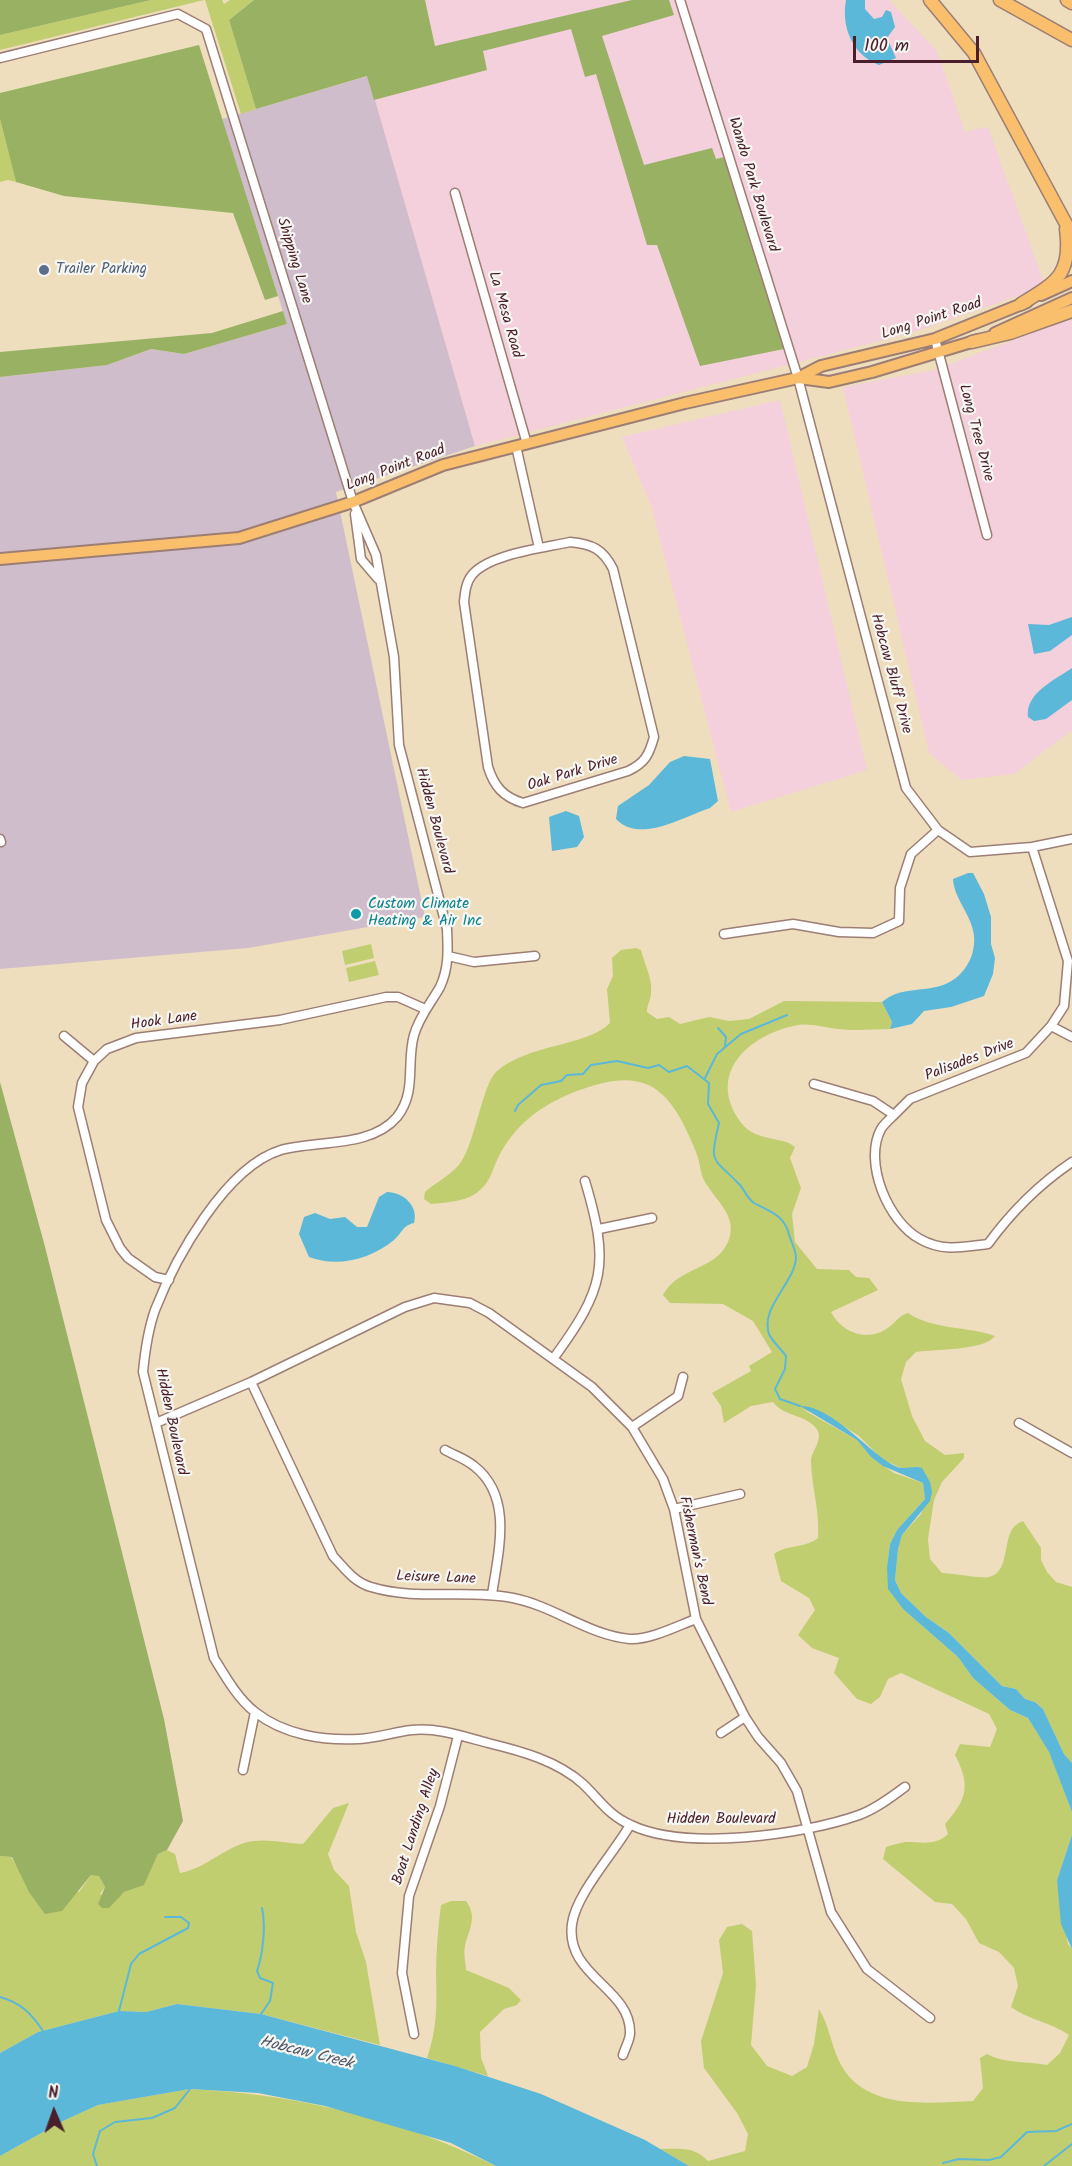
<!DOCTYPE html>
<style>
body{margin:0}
#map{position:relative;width:1072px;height:2166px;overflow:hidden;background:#eedebe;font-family:Kalam,sans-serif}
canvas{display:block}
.north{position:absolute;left:24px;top:2082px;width:60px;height:60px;-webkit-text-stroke:4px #f6f6f2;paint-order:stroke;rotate:358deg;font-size:16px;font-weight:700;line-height:24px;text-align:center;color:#4a1f2b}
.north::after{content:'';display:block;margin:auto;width:21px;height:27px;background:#4a1f2b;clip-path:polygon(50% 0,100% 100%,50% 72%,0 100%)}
.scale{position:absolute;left:853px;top:36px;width:126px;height:27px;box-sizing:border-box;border:3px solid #4a1f2b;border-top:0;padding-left:8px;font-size:18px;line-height:21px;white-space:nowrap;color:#4a1f2b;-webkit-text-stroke:4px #f6f6f2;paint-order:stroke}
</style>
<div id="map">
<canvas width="1072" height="2166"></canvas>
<div class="north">N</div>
<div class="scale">100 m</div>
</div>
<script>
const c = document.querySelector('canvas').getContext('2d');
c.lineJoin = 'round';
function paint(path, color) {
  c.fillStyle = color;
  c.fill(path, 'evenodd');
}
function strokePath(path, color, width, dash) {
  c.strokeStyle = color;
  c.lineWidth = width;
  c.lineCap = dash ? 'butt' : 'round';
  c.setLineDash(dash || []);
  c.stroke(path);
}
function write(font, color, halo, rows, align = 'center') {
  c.font = font + ' Kalam,sans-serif';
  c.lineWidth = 4.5;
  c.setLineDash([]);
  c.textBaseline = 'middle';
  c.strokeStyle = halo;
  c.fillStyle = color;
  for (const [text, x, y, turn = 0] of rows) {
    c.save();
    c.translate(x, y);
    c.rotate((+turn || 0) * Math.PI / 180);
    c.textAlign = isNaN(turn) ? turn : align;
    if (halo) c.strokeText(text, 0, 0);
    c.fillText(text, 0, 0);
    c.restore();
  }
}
const built = new Path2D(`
 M 425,0 L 889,0 L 937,51 L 965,132 L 988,127 L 1044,283 L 1021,295 L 911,333 L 475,446 L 374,100 L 487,70 L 435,46 Z
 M 1072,318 L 1072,730 L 1014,774 L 962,780 L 929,753 L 843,387 L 934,370 Z
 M 780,400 L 867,770 L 731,812 L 651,505 L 622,437 Z`);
const industrial = new Path2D(`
 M 368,76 L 475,446 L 336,492 L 425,917 L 248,948 L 0,969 L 0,377 L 107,365 L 151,349 L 184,354 L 287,324 L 222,119 Z`);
const green = new Path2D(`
 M 151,0 L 204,0 L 0,50 L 0,35 Z
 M 205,0 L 222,0 L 224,4 L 230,0 L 254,0 L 229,20 L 256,109 L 241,114 Z
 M 0,119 L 16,182 L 8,180 L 0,182 Z
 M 371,944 L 374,958 L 345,965 L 342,951 Z
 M 636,948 L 641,950 C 644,963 653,979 651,993 C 651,1000 647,1004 647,1012 L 657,1019 L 669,1017 L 680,1024 L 709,1017 L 729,1021 L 749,1019 L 784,1001 L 882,1002 L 892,1022 L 890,1029 C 873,1029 856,1031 839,1029 C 826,1028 811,1023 798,1025 C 749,1034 704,1074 742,1124 C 757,1142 783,1136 795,1147 L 790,1158 L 801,1188 L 792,1214 L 795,1242 L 817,1269 L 849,1270 L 856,1277 L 869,1278 L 878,1290 L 831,1312 C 842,1333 868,1343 889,1327 C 897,1321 898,1316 908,1313 C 933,1330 967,1326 995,1336 C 984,1351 935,1349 916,1352 L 906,1362 L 901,1379 L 912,1416 L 925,1441 L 945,1455 L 964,1453 L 964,1458 L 942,1482 L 934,1500 L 928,1539 L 930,1559 L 942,1573 C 952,1573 983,1579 989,1577 C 1014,1571 998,1529 1023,1521 L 1041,1548 L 1041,1560 L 1047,1572 L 1056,1582 L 1072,1587 L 1072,1763 L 1064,1754 L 1043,1709 L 1035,1702 L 1025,1699 L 1016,1689 L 1002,1686 L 949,1633 L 926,1617 L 901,1593 L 895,1580 L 898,1549 L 902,1535 L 921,1514 L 930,1482 L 882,1459 L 859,1436 L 833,1420 L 802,1409 L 857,1440 L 871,1457 L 894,1473 L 923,1483 L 925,1499 L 897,1530 L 890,1544 L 887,1567 L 904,1610 L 958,1657 L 973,1678 L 1010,1710 L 1028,1718 L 1049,1751 L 1072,1812 L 1072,1835 L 1057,1880 L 1068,1944 L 1072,1949 L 1072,2166 L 689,2166 L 660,2149 C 679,2149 694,2146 708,2161 L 745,2151 L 748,2134 L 737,2113 L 704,2068 L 701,2041 L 723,1973 L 719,1940 L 727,1927 L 742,1924 L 752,1931 L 756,1985 L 751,2045 L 767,2066 L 792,2076 L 807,2067 L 814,2044 L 819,2009 C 829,2025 831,2044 839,2061 C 863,2111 926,2103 973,2101 L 983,2088 L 980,2058 L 987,2054 C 1006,2064 1026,2061 1047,2065 L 1060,2053 L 1069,2035 C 1050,2022 1029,2020 1011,2007 L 1018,1986 L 1014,1968 L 999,1952 L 979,1943 L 966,1919 L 952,1904 L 935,1902 L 883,1859 L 886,1847 C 892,1845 899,1843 905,1842 C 922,1842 935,1846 948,1834 L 945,1824 C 967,1799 971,1786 955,1755 L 960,1744 L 990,1747 L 997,1729 L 989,1714 L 901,1673 L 888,1679 L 880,1697 L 871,1704 L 857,1699 L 834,1673 L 839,1658 L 812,1648 L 798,1635 L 815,1610 L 809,1598 L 781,1581 L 774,1554 C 788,1544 803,1549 818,1538 C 820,1512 812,1489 811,1463 C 810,1451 825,1440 816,1428 C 805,1414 784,1417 773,1402 L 751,1406 L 724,1423 L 721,1406 L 712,1393 L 751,1371 L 749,1366 L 772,1352 L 753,1321 L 723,1304 L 670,1303 L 663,1295 C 679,1266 715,1271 728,1242 C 739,1217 716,1201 705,1182 C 700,1174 700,1161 696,1152 C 669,1085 645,1064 572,1093 C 540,1106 515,1125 499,1156 C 491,1172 491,1183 475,1194 C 465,1201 444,1203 431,1204 L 424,1199 L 425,1192 C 435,1183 449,1176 458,1166 C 474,1149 482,1085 496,1072 C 527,1044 588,1046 610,1023 L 607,989 L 613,976 L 612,958 L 621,950 Z
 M 375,961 L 379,975 L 349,982 L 346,968 Z
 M 349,1803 L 328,1854 L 334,1870 L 349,1886 L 356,1932 L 366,1962 L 380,2045 L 261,2014 L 177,2004 L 146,2012 L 119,2011 L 38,2032 L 0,2053 L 0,1856 L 11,1857 L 21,1873 L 79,1892 L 91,1875 L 99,1875 L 105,1887 L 100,1894 L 115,1899 L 124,1892 L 144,1884 L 158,1854 L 167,1850 L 175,1854 L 180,1873 C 206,1869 227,1844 254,1841 C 269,1839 287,1843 303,1844 L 333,1808 Z
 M 451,1901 L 466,1901 C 478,1917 469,1929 465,1946 C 463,1954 466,1963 466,1970 L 509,1988 L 521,2000 L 517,2005 L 504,2009 L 480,2032 L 481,2058 L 488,2076 L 427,2058 C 437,2030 437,2004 436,1975 C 436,1952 438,1928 441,1905 Z
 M 190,2089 C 296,2094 401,2119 496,2166 L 0,2166 L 0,2156 L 63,2121 L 98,2105 Z`);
const forest = new Path2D(`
 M 0,0 L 151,0 L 0,35 Z
 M 254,0 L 425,0 L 435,46 L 632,0 L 669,0 L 674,15 L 602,36 L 644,165 L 712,148 L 716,159 L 725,157 L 784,349 L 700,366 L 657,245 L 647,245 L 596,74 L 585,77 L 571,29 L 483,51 L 487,70 L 374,100 L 367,76 L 256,109 L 229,20 Z
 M 199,45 L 278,296 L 265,300 L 233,213 L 64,196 L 16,182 L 0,119 L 0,93 Z
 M 283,311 L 287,324 L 184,354 L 151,349 L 107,365 L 0,377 L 0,352 L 212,333 Z
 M 0,1082 L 44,1243 L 164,1719 L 183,1821 L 167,1850 L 158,1854 L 144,1885 L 124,1892 L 109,1908 L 102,1908 L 98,1904 L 105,1887 L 99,1876 L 91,1875 L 62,1911 L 45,1914 L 29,1892 L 12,1857 L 0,1856 Z`);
const water = new Path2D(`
 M 846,0 L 865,0 L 865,9 L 874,19 L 882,17 L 886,10 L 891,12 L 895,27 L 887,38 L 896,58 L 879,65 C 853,55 841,28 846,0 Z
 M 1072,617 L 1072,635 L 1050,651 L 1034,654 L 1028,624 L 1049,625 Z
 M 1072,668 L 1072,700 L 1046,719 L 1034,721 L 1028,717 C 1025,693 1055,680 1072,668 Z
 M 684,756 L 710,759 L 718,801 L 710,808 C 683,817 639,844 616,819 L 618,806 L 649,785 L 670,762 Z
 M 566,811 L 579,816 L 584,837 L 577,847 L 552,851 L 549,817 Z
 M 968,873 L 973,873 L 984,894 L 991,917 L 991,944 L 995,958 L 993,974 L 984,996 L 951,1007 L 924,1011 L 912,1024 L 890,1029 L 892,1022 L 882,1002 C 900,987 919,992 940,986 C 962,980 976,958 974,936 C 972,915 954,899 953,879 Z
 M 387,1192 C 403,1192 419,1206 414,1223 C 402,1226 403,1232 394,1240 C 371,1259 337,1268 309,1257 L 299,1234 L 304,1217 L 315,1213 L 330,1219 L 345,1217 L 357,1227 L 367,1227 L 379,1197 Z
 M 800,1406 C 831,1405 869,1453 895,1466 C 905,1471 911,1465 922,1468 L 930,1482 L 932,1492 L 930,1501 L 902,1535 L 898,1549 L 895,1580 L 901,1593 L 926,1617 L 949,1633 L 1002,1686 L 1016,1689 L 1025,1699 L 1035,1702 L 1043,1709 L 1064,1754 L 1072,1763 L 1072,1812 L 1049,1752 L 1028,1718 L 1010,1710 L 973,1678 L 958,1657 L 904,1610 L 888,1589 L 887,1567 L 890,1544 L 897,1530 L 925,1499 L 923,1483 L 883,1466 L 871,1457 L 857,1440 Z
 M 1072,1835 L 1072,1949 L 1061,1924 L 1057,1880 Z
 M 177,2004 L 261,2014 L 455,2066 L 541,2094 L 645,2140 L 689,2166 L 496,2166 L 451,2143 L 325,2106 L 258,2093 L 190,2089 L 98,2105 L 63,2121 L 0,2156 L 0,2053 L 38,2032 L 119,2011 L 146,2012 Z`);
const stream = new Path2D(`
 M 718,1028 L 726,1037 L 725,1046
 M 705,1078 L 717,1054 L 741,1034 L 787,1015
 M 515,1111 L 518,1105 L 541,1085 L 561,1081 L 567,1075 L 583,1074 L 591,1065 L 617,1061 L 648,1068 L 659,1065 L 669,1072 L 687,1066 L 709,1083 L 708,1104 L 719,1123 C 709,1165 712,1156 740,1185 C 745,1191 747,1198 754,1203 C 768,1211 782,1214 788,1231 C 790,1240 796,1249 796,1258 C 794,1284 760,1307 769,1334 C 772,1341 781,1349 786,1356 L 785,1369 L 775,1389 L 780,1399 L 800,1406
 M 0,1997 C 21,2003 31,2013 43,2031
 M 119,2011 L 131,1964 L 139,1954 L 188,1928 L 189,1923 L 181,1917 L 165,1917
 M 261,2014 L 270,2001 L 273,1983 L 260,1978 L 257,1971 C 263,1954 266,1925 262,1908
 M 943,2163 L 959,2159 L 989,2160 L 1001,2157 L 1027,2132 L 1056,2131 L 1072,2124
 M 97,2166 L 93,2154 L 100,2131 L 115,2122 L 152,2118 L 175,2108 L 190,2089
 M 1044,2166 L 1072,2144`);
const minor = new Path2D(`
 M 680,0 L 798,378 L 906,788 L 938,830 L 970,852 L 1032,847 L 1072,839
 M 0,58 L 178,14 L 206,29 L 353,502 L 376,555 L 394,657 L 399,745 L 447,929 C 448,949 449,968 440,987 C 431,1003 419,1017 414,1035 C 406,1063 417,1092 397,1117 C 371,1148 317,1140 281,1150 C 225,1167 175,1259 155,1310 C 148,1330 145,1351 143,1372 L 214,1658 C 225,1676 238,1699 255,1712 C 284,1735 324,1741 359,1739 C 377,1738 394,1732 412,1730 C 437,1727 465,1737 488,1743 C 521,1751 558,1761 583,1784 C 599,1799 609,1816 631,1825 C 686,1851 803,1835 859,1815 C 876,1809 891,1797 905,1787
 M 455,193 L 527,444
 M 935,339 L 987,535
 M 516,446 L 539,548
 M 355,514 L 361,559 L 378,579
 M 570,542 C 592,544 603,549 613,569 L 654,737 C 649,755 645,763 628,771 L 523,803 C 503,797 494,786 488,767 L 464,602 C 465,592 466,582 472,575 C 489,554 544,548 570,542 Z
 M 0,839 L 1,842
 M 724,934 L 793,924 L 839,932 L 873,933 L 899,921 L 900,888 L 911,854 L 938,830
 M 448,956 L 474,962 L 535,956
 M 1051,1026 L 1072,1037
 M 64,1036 L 94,1061
 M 814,1084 L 873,1101 L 894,1115 L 910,1099 L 1026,1053 L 1051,1026 L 1064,1006 L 1068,961 L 1032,847
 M 894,1115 C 890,1119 884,1124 881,1129 C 863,1162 888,1222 920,1239 C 942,1252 964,1247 988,1244 C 1012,1211 1038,1185 1072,1162
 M 599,1229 L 652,1218
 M 169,1280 L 155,1277 L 128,1258 L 120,1248 L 106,1220 L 78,1107 L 82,1083 L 94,1061 L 107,1049 L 136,1038 L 280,1020 L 386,997 L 398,997 L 425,1009
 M 553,1359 C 605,1288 610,1265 585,1181
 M 251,1382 L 333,1556 C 344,1568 354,1582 371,1587 C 417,1601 466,1589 513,1598 C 554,1606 588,1635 630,1639 C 650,1640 677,1626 696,1619
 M 156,1423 L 251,1382 L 405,1307 L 434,1298 L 470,1303 L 489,1313 L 592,1387 L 632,1427 L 663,1479 L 674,1509 L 696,1619 L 745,1717 L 758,1737 L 781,1763 L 797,1791 L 831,1912 L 867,1969 L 930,2018
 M 1019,1423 L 1072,1453
 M 632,1427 L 678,1396 L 683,1377
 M 445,1450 C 454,1455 466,1459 474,1466 C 514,1497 498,1552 492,1595
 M 674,1509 L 740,1494
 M 721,1733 L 745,1717
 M 243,1770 L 255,1712
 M 414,2034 L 402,1973 L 409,1896 L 440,1806 L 458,1736
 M 623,2055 C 625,2048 630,2040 630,2033 C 631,1988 565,1976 572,1924 C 576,1894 614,1853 630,1825`);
const major = new Path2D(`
 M 1041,295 L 1072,281
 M 995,333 L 1072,298
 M 799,378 L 829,382 L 872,372 L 978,340
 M 0,559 L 239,538 L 353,502 L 443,465 L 685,403 L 798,378 L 821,366 L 935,339 L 1027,302`);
const highway = new Path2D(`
 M 930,0 L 974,53 L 1072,235
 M 1000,0 L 1072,40
 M 1067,0 L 1072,3
 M 1021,304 C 1057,282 1072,274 1066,229
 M 972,342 L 1010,333 L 1072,311`);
const markers = [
 [44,270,6,"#5c6f8a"],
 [356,914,6,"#0f9aa8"]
];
const streetNames = [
 ["Wando Park Boulevard",752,185,73],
 ["Shipping Lane",293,261,73],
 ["La Mesa Road",504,315,74],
 ["Long Point Road",932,320,-18],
 ["Long Tree Drive",975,433,75],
 ["Long Point Road",396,469,-21],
 ["Hobcaw Bluff Drive",890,674,75],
 ["Oak Park Drive",573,774,-17],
 ["Hidden Boulevard",433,821,75],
 ["Hook Lane",164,1022,-8],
 ["Palisades Drive",970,1061,-21],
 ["Hidden Boulevard",170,1422,78],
 ["Fisherman's Bend",694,1551,78],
 ["Leisure Lane",436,1579,2],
 ["Hidden Boulevard",721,1820],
 ["Boat Landing Alley",417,1827,-72]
];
const serviceNames = [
 ["Trailer Parking",56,270]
];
const cultureNames = [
 ["Custom Climate",368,905],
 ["Heating & Air Inc",368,922]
];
const waterNames = [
 ["Hobcaw Creek",306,2054,14]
];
paint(built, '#f4cfdc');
paint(industrial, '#d0bdcc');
paint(green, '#c0ce70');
paint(forest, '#98b162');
paint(water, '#5bb8d9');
strokePath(stream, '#5bb8d9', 2);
strokePath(minor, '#9c7e74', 11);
strokePath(major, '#9c7e74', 14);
strokePath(highway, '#9c7e74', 15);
strokePath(minor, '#fff', 8);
strokePath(major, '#f9bf6d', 10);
strokePath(highway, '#f9bf6d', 12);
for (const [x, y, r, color] of markers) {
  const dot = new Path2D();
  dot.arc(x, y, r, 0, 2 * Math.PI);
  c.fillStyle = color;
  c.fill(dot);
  strokePath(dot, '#f6f6f2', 2);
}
write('15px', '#4a1f2b', '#f6f6f2', streetNames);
write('15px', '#4e5e75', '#f6f6f2', serviceNames, 'left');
write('15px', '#0d838f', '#f6f6f2', cultureNames, 'left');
write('italic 16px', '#505568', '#f6f6f2', waterNames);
</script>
